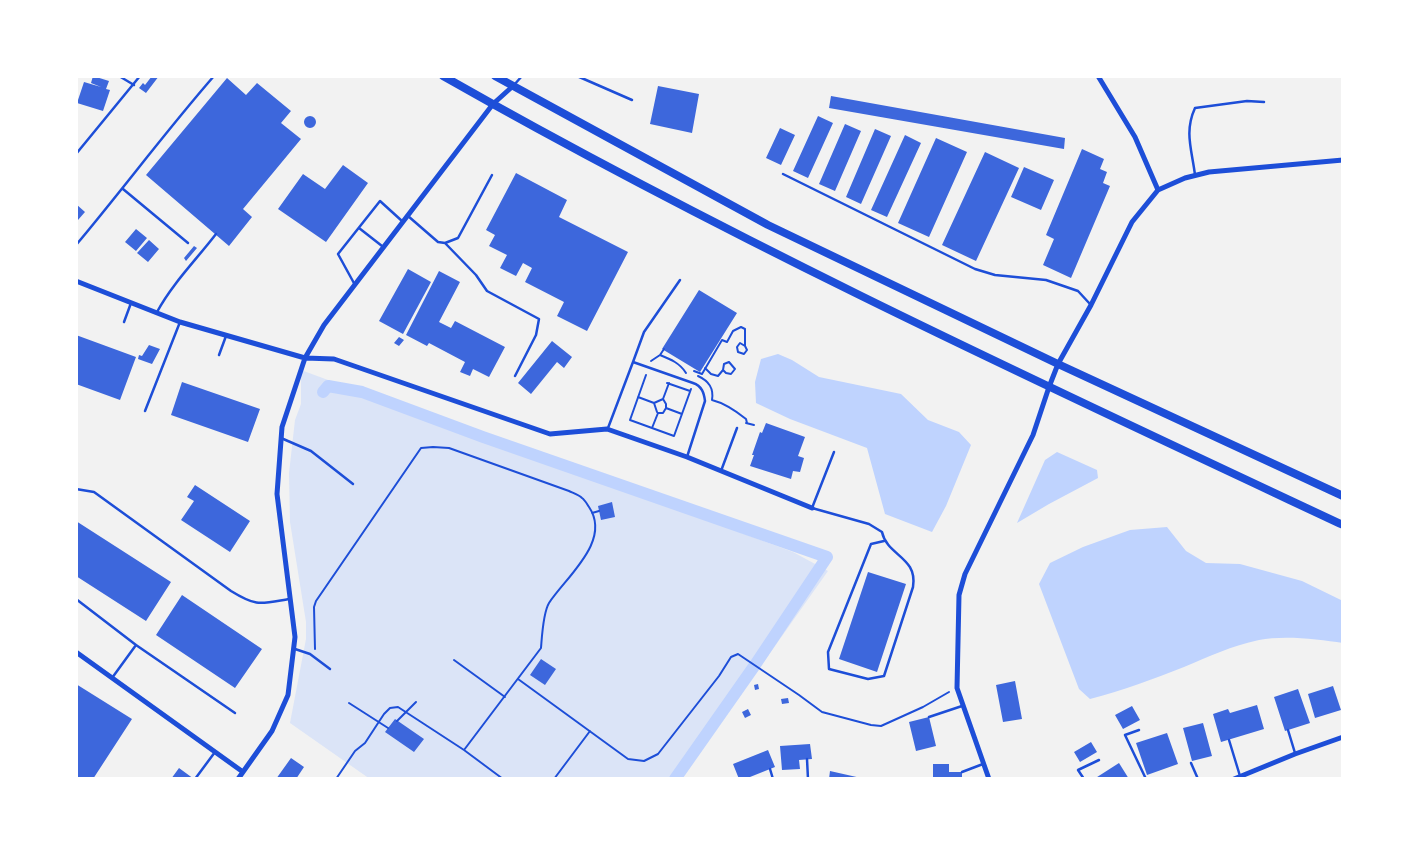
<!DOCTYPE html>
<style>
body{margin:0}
#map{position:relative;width:1419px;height:855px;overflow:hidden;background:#f2f2f2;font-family:Lora,serif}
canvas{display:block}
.frame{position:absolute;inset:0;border:78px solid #fff;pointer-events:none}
</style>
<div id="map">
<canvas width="1419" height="855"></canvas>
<div class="frame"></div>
</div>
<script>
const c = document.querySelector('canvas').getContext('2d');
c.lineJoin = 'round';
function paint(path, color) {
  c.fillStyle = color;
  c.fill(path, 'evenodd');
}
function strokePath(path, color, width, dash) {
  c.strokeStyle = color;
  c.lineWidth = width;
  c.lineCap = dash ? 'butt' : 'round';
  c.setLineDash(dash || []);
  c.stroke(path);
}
const green = new Path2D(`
 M 301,370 L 793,552 L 828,571 L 681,779 L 370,779 L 290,723 L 306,639 L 306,622 L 290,522 L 289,473 L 295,420 L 301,404 Z`);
const water = new Path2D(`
 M 778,354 L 792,360 L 819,377 L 901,394 L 928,420 L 959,432 L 971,445 L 946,506 L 932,532 L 885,514 L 867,448 L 790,419 L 756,403 L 755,382 L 761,359 Z
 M 1057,452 L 1097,470 L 1098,478 L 1049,504 L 1017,523 L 1045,460 Z
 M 1167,527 L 1186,551 L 1206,563 L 1240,564 L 1302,581 L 1343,601 L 1343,643 C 1319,639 1283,635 1259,640 C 1231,646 1210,656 1184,667 C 1153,679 1122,691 1090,699 L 1079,689 L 1039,584 L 1050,563 L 1083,547 L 1130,530 Z`);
const canal = new Path2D(`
 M 323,392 L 328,386 L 362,392 L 483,437 L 827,557 L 755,665 L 675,779`);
const building = new Path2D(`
 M 93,76 L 109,81 L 106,89 L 110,90 L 103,111 L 77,103 L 84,82 L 101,87 L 91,83 Z
 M 152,76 L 159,76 L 146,93 L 139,88 L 143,83 L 145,85 Z
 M 227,78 L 246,95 L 257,83 L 291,111 L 281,123 L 301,139 L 243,209 L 252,217 L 229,246 L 146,175 Z
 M 658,86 L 699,94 L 692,133 L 650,124 Z
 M 831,96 L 1065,138 L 1064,149 L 829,108 Z
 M 818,116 L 833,123 L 808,178 L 793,171 Z
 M304 122a6 6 0 1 1 12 0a6 6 0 1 1-12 0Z
 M 845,124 L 861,131 L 835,191 L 819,184 Z
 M 780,128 L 795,135 L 781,165 L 766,158 Z
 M 875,129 L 891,136 L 861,204 L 846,197 Z
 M 905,135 L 921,143 L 887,217 L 871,210 Z
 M 936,138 L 967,152 L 929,237 L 898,223 Z
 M 1082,149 L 1104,159 L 1100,169 L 1107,172 L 1103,183 L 1110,186 L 1071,278 L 1043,265 L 1054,239 L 1046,235 Z
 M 985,152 L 1019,168 L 976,261 L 942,245 Z
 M 343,165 L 368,183 L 326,242 L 278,209 L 303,174 L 325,189 Z
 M 1024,167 L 1054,180 L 1041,210 L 1011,197 Z
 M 516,173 L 567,200 L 559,217 L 628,252 L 587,331 L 557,316 L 564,302 L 525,282 L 532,268 L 523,263 L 516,276 L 500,268 L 507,255 L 489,246 L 495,235 L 486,230 Z
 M 76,204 L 85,212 L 78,220 L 76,219 Z
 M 136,229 L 147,238 L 136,251 L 125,242 Z
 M 149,240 L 159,249 L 148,262 L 137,253 Z
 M 194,246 L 197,248 L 186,261 L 184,258 Z
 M 408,269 L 431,282 L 403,334 L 379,321 Z
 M 439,271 L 460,282 L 439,322 L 451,328 L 455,321 L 505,347 L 489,377 L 473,369 L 470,376 L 460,372 L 465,362 L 429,343 L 427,346 L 406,335 Z
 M 699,290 L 737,313 L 700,372 L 662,349 Z
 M 76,335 L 136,357 L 120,400 L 76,384 L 78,371 L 76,370 Z
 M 399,337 L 404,340 L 399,346 L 394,343 Z
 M 552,341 L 572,357 L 564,368 L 557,362 L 531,394 L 518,383 Z
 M 149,345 L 160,349 L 152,364 L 138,359 L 139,355 L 142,356 Z
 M 182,382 L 260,409 L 248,442 L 171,415 Z
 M 766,423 L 805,437 L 798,456 L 804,458 L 800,472 L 793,471 L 791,479 L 750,466 L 754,455 L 752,455 L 760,432 L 762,433 Z
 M 195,485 L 250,521 L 230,552 L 181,520 L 194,501 L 187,497 Z
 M 612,502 L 615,517 L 601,520 L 598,506 Z
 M 76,521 L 171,582 L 146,621 L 76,576 Z
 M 868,572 L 906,584 L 877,672 L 839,659 Z
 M 182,595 L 262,649 L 235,688 L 156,635 Z
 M 541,659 L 556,669 L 545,685 L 530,675 Z
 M 1015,681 L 1022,719 L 1003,722 L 996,685 Z
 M 76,684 L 132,719 L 93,779 L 76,779 Z
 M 758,684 L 759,689 L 755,690 L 754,685 Z
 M 1333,686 L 1341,710 L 1315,718 L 1308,694 Z
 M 1298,689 L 1310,723 L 1285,731 L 1274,697 Z
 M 788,698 L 789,703 L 782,704 L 781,699 Z
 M 1257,705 L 1264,729 L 1221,742 L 1213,714 L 1228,709 L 1230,713 Z
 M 1132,706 L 1140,720 L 1123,729 L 1115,715 Z
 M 748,709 L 751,715 L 745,718 L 742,712 Z
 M 929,717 L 936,746 L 916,751 L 909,722 Z
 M 395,719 L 424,739 L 414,752 L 385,732 Z
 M 1203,723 L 1212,756 L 1192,761 L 1183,728 Z
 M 1167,733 L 1178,764 L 1147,775 L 1136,743 Z
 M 1091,742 L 1097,752 L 1080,762 L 1074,752 Z
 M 810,744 L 812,759 L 799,760 L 800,769 L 782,770 L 780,746 Z
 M 768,750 L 775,767 L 745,779 L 739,779 L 733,764 Z
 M 291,758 L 304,767 L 296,779 L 276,779 Z
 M 1119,763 L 1129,779 L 1094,779 Z
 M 933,764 L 949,764 L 949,772 L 962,772 L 962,779 L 933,779 Z
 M 179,768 L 194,779 L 171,779 Z
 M 830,771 L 861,778 L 861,779 L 829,779 Z`);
const path = new Path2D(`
 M 664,349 L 660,355 C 670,359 680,363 686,373
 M 651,361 L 660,355
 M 705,368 L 711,374 L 718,376 L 723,370 L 726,373 L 731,374 L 735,369 L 729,362 L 724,364 L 723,370
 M 694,371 L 702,374 L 722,340 L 727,342 L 733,331 L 741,327 L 745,329 L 745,346 L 747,350 L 744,354 L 738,352 L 737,347 L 740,343 L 745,346
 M 646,375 L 630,420 L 674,436 L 691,389
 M 698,376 C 709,381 714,388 712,400 C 724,403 736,411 746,419 L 747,423
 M 667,383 L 690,391
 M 638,397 L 654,403 L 663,399
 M 654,403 L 657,412
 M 666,408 L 666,404 L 663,399 L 669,383
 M 746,423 L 754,425
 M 652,428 L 658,413 L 663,413 L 666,408 L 682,414
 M 592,513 L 599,511
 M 315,649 L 314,607 L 316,601 L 421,448 L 433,447 L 449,448 L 569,491 C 573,493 579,495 582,498 C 585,500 587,504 589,507 C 612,541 566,577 549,603 C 543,613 542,636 541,648 L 464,750
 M 454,660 L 505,697
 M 518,679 L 628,759 L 644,761 L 658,754 L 719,676 L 731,657 L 738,654 L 799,695 L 822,712 L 871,725 L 881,726 L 923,707 L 949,692
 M 349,703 L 388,728
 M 397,721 L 416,702
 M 336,779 L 355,751 L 365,743 L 384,714 L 390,708 L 398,707 L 464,750 L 503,779
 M 554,779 L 590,731`);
const service = new Path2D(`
 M 119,76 L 134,85
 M 577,76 L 632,100
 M 514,85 L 522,76
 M 76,154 L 140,76
 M 783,174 L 975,269 L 995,275 L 1046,280 L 1078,291 L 1090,304
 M 1195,175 C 1192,150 1184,132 1195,108 L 1247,101 L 1264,102
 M 123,189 L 188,243
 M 408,216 L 438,242 L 445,243 L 458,238 L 492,175
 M 359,228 L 382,246
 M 445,243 L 476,275 L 487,291 L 539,319 L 536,335 L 515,376
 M 76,245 C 123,189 166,131 214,76
 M 355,285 L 338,254 L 380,201 L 402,221
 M 157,312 C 172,284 196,260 216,234
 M 124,322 L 131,303
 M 219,355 L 226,336
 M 633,362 L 644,332 L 680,280
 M 145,411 L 180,322
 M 608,428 L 633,362 L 693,383 C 702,386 704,393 705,401 L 687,457
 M 281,438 L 311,451 L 353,484
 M 834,452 L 812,508 L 869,524 L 882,532 C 887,556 918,557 913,587 L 884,676 L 868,679 L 829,669 L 828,652 L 871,544 L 884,541
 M 721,471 L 737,428
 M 76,489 L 94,492 L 231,591 C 257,607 260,604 289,599
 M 76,599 L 136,645 L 112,678
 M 136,645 L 235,713
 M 295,649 L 310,654 L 330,669
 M 929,717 L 962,706
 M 1139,730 L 1125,735 L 1146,779
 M 1288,730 L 1295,753
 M 1229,740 L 1240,776
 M 807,759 L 808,779
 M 1191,763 L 1198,779
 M 770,769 L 773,779
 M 962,772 L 983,764
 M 195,779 L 215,752
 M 1084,779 L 1078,770 L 1099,760`);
const minor = new Path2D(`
 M 1098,76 L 1135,137 L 1158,190
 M 76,281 L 180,322 L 305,358 L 334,359 L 550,434 L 607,429 L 687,457 L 812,508
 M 76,652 L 243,772
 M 238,779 L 272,731 L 288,695 L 295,637 L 277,494 L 282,427 L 305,358 L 324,325 L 493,104 L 513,86
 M 989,779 L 957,688 L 959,595 L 965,574 L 1033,435 L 1049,387 L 1058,364 L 1091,305 L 1132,222 L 1158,190 L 1185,178 L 1209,172 L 1343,160
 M 1234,779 L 1295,754 L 1343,737`);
const primary = new Path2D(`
 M 443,76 C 735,242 1040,383 1343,525
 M 495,76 L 768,225 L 1058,364 L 1343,496`);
paint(green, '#dbe4f7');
paint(water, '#bfd3fe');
strokePath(canal, '#bfd3fe', 12);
paint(building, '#3d67dc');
strokePath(path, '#1d4ed8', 2);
strokePath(service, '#1d4ed8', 2.5);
strokePath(minor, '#1d4ed8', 5);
strokePath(primary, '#1d4ed8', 8);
</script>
